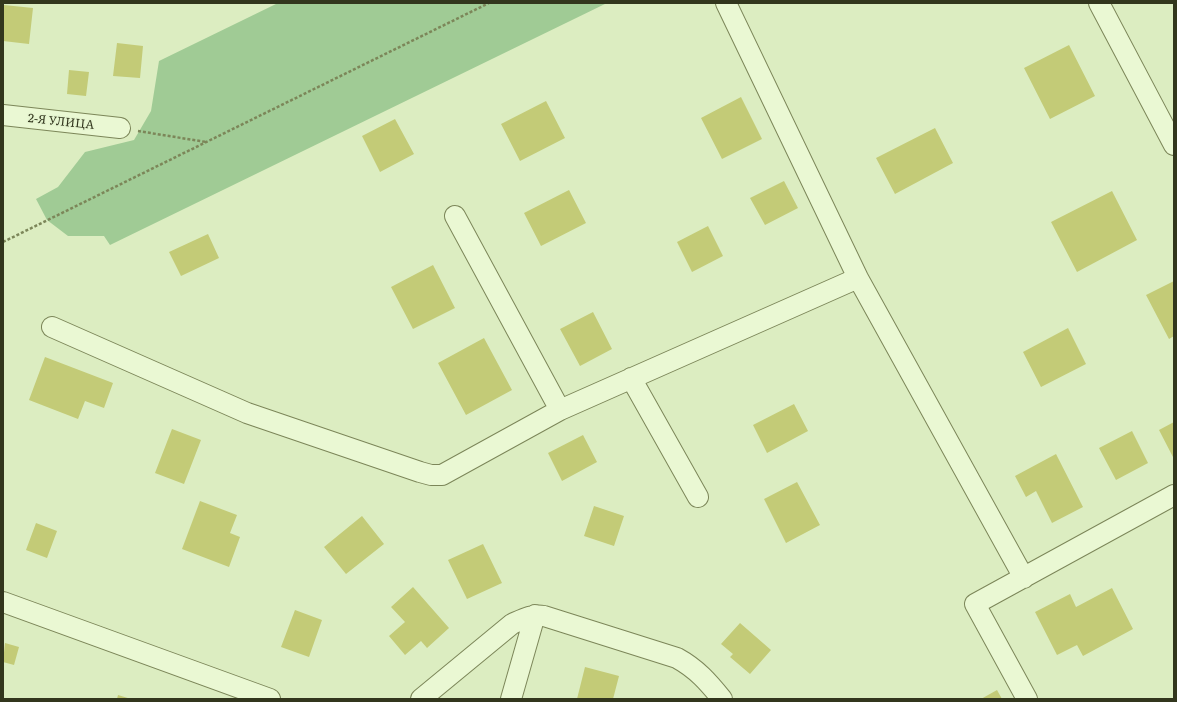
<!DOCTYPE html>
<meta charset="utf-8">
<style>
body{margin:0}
#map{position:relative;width:1177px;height:702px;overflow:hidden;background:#dcedc1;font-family:Literata,serif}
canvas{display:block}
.frame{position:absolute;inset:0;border:4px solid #32361d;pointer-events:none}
</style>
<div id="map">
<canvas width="1177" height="702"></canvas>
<div class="frame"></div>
</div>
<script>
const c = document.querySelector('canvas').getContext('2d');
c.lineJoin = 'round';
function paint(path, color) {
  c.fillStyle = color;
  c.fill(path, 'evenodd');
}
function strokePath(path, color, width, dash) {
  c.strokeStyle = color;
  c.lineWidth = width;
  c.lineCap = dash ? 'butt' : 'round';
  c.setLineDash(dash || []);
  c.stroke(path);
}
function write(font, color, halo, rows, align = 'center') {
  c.font = font + ' Literata,serif';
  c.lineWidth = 3;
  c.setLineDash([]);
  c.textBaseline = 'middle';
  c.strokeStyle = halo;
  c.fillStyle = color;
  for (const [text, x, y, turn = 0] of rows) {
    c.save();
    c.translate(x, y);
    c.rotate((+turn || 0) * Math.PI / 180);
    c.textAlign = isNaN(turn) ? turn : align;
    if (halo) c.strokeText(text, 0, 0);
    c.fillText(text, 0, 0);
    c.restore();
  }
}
const green = new Path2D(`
 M 278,3 L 607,3 L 110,245 L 104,236 L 68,236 L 47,220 L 36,199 L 58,187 L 85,152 L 134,140 L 151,111 L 159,61 Z`);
const building = new Path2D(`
 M 4,5 L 33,8 L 29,44 L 3,41 Z
 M 117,43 L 143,46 L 140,78 L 113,76 Z
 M 1069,45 L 1095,96 L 1050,119 L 1024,68 Z
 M 69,70 L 89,72 L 86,96 L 67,94 Z
 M 741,97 L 762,139 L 722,159 L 701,118 Z
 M 546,101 L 565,138 L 520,161 L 501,124 Z
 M 395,119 L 414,154 L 380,172 L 362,136 Z
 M 935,128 L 953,163 L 895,194 L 876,158 Z
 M 784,181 L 798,208 L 765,225 L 750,198 Z
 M 569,190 L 586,223 L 541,246 L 524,213 Z
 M 1112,191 L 1137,240 L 1077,272 L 1051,222 Z
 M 708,226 L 723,256 L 692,272 L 677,242 Z
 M 208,234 L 219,258 L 181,276 L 169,252 Z
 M 433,265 L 455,308 L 413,329 L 391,287 Z
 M 1174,281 L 1174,336 L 1169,339 L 1146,295 Z
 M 593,312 L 612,349 L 580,366 L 560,329 Z
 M 1068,328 L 1086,364 L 1041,387 L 1023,352 Z
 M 484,338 L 512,390 L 466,415 L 438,363 Z
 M 45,357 L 113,383 L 104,408 L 85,401 L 78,419 L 29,400 Z
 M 794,404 L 808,431 L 767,453 L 753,425 Z
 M 1174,422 L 1174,459 L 1159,430 Z
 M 172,429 L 201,440 L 184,484 L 155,473 Z
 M 1132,431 L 1148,463 L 1116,480 L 1099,448 Z
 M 583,435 L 597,462 L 562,481 L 548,453 Z
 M 1056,454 L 1083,507 L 1052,523 L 1036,491 L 1026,497 L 1015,476 Z
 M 797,482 L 820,525 L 786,543 L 764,499 Z
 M 200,501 L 237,515 L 230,533 L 240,537 L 229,567 L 182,549 Z
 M 594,506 L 624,516 L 614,546 L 584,536 Z
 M 362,516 L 384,544 L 346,574 L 324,547 Z
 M 36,523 L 57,531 L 47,558 L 26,550 Z
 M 483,544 L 502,583 L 467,599 L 448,560 Z
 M 413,587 L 449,628 L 427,648 L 421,641 L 405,655 L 389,636 L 405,622 L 391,607 Z
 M 1112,588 L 1133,629 L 1083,656 L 1077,645 L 1057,655 L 1035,612 L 1070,594 L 1076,607 Z
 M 295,610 L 322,620 L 309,657 L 281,647 Z
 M 740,623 L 771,650 L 750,674 L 730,657 L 733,654 L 721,644 Z
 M 5,643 L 19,647 L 14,665 L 3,662 Z
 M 585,667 L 619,676 L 613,699 L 577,699 Z
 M 997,690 L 1002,699 L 981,699 Z
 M 118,695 L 131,699 L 117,699 Z`);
const path = new Path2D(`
 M 138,131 L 206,142
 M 3,242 L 489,3`);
const minor = new Path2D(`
 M 726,3 L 858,278 L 1024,578
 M 1099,3 L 1174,145
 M 3,115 L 120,128
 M 455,216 L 560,410
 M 52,327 L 247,413 L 420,472 L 431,475 L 442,475 L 560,410 L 858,278
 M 631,378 L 698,497
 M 3,602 L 270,699
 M 421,699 L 512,624 C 523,619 531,614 544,616 L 677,658 C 697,669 708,682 722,699
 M 511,699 L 535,615
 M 1027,699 L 975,604 L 1174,495`);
const streetNames = [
 ["2-Я УЛИЦА",61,122,6]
];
paint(green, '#a0cb95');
paint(building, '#c3cb77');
strokePath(minor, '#7c8659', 22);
strokePath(path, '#7c8659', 2.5, [3, 2]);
strokePath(minor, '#eaf8d3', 20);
write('12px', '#32361d', '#e6f5d0', streetNames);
</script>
